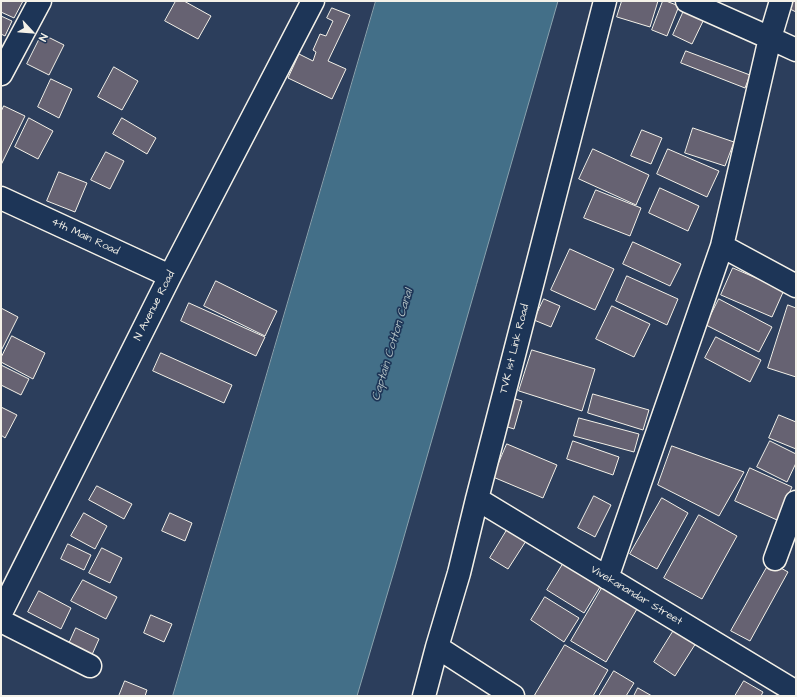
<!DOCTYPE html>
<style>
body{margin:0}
#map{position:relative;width:797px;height:697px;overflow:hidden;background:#2c3e5c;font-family:"Architects Daughter",sans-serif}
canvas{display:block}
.frame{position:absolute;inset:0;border:2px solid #f4f1e8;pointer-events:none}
.north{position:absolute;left:12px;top:12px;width:40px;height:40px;-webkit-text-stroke:3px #1d3557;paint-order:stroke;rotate:116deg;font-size:11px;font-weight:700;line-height:16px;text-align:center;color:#f4f1e8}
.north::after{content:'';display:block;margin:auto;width:14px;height:18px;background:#f4f1e8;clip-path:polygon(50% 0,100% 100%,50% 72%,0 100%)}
</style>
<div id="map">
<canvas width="797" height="697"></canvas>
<div class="frame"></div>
<div class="north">N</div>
</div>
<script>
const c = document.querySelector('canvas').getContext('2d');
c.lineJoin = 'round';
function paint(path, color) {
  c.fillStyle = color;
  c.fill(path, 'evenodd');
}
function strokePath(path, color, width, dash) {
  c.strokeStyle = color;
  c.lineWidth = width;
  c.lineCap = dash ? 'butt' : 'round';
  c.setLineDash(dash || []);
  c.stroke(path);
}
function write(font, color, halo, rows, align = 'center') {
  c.font = font + ' "Architects Daughter",sans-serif';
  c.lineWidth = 3.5;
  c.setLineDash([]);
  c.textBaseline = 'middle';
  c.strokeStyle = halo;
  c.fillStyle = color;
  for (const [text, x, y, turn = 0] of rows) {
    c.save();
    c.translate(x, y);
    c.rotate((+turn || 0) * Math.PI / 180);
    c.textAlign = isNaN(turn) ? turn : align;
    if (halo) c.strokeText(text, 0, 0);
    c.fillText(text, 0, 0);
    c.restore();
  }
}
const water = new Path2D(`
 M 376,1 L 558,1 L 395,568 L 357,696 L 173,696 Z`);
const building = new Path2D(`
 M 1,1 L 23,1 L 14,18 L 1,12 Z
 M 176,1 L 184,1 L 211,16 L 198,39 L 165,21 Z
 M 622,1 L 658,1 L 650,27 L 617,17 Z
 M 663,1 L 666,1 L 679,6 L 667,36 L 652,30 Z
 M 788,1 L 796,1 L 796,12 L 786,7 Z
 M 686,6 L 706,15 L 692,44 L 673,35 Z
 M 332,8 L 350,15 L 328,61 L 346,69 L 332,99 L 288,78 L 299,54 L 313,61 L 316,52 L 313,50 L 320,34 L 326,36 L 333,21 L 327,18 Z
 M 1,16 L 12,21 L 5,36 L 1,34 Z
 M 42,34 L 64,45 L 49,75 L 27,64 Z
 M 686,51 L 750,75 L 745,88 L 681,63 Z
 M 114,67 L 138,81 L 122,110 L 98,97 Z
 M 51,79 L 72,89 L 59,118 L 38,107 Z
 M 4,106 L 25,116 L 1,165 L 1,112 Z
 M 29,118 L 53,131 L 38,159 L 15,147 Z
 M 122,118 L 156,138 L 147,154 L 113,134 Z
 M 693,128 L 734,142 L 725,166 L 685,153 Z
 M 642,130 L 662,138 L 651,164 L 631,156 Z
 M 593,149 L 649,175 L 636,205 L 579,179 Z
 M 668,149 L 719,171 L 707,197 L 657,174 Z
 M 106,152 L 124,161 L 110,189 L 91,180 Z
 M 59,172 L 87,183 L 75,212 L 47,201 Z
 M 660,188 L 699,206 L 688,231 L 649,213 Z
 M 596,190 L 641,208 L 630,236 L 584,218 Z
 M 633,242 L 681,264 L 670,286 L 623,264 Z
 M 570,249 L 614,269 L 595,310 L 551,290 Z
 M 733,268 L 784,290 L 772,317 L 721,295 Z
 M 627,276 L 678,299 L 667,325 L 616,301 Z
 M 216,281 L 277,311 L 265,336 L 204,306 Z
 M 544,299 L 560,306 L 551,327 L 534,320 Z
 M 719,299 L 772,327 L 759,352 L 706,325 Z
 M 189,303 L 265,337 L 256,356 L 181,321 Z
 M 788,305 L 796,308 L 796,377 L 768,368 Z
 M 612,306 L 650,324 L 634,357 L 596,339 Z
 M 1,308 L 18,317 L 1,351 Z
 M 12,336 L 45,353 L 33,379 L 1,362 L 1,358 Z
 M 716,337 L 761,360 L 750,382 L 705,358 Z
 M 532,350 L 595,369 L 582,411 L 519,391 Z
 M 161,353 L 232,385 L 224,403 L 153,371 Z
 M 1,365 L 29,379 L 21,395 L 1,385 Z
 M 593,394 L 649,410 L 643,430 L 588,413 Z
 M 509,397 L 522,401 L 514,429 L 501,425 Z
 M 1,407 L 17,415 L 5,438 L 1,435 Z
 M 779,415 L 796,422 L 796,449 L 769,438 Z
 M 579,418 L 639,434 L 634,452 L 574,436 Z
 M 573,441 L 619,457 L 613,475 L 567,459 Z
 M 770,441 L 796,454 L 796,463 L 787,482 L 757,467 Z
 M 507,444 L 557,465 L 543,498 L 493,477 Z
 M 672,446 L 744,472 L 719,516 L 658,485 Z
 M 750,468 L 792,487 L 777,520 L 735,501 Z
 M 97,486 L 132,504 L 124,519 L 89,500 Z
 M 594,496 L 611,505 L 595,537 L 578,528 Z
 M 662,498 L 688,513 L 657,569 L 630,554 Z
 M 84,513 L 107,526 L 95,549 L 71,536 Z
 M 170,513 L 192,523 L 185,541 L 162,531 Z
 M 699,515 L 737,536 L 702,599 L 664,578 Z
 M 507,530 L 526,541 L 508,569 L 490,558 Z
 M 68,544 L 91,555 L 84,570 L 61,559 Z
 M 102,548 L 122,558 L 110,583 L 89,573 Z
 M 770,562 L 788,572 L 750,641 L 731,631 Z
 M 563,564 L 600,587 L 584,613 L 547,590 Z
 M 83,580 L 117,597 L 106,619 L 71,601 Z
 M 602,588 L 637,609 L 606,662 L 571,641 Z
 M 39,591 L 71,608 L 61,629 L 28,612 Z
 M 545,597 L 579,618 L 564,642 L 531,620 Z
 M 151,615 L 172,624 L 164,642 L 144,633 Z
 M 76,628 L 99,639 L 91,657 L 68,646 Z
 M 674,630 L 696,643 L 675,676 L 654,662 Z
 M 565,645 L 608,670 L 593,696 L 538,696 L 535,695 Z
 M 614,671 L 634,683 L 626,696 L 599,696 Z
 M 125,681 L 147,690 L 145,696 L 119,696 Z
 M 744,681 L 763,692 L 761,696 L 735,696 Z
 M 638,688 L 652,696 L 634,696 Z`);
const minor = new Path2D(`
 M 687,1 L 770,38 L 796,50
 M 1,74 L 40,1
 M 1,198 L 170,276
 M 722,246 L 796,286
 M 477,499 L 796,692
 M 775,559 L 796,502
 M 607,578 L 722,246 L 770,38 L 781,1
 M 1,613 L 170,276 L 313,1
 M 1,621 L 90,666
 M 437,647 L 513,696
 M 424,696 L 437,647 L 459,573 L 477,499 L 605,1`);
const streetNames = [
 ["4th Main Road",85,237,25],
 ["N Avenue Road",155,306,-63],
 ["TVK 1st Link Road",515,349,-76],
 ["Vivekanandar Street",636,596,31]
];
const waterNames = [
 ["Captain Cotton Canal",393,345,-73]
];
paint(water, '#436f88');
strokePath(water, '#8aa3ae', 1);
paint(building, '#666272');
strokePath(building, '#f4f1e8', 1);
strokePath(minor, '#f4f1e8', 25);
strokePath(minor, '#1d3557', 22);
write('11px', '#f4f1e8', '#1d3557', streetNames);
write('italic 12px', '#b6c4c6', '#1d3557', waterNames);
</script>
